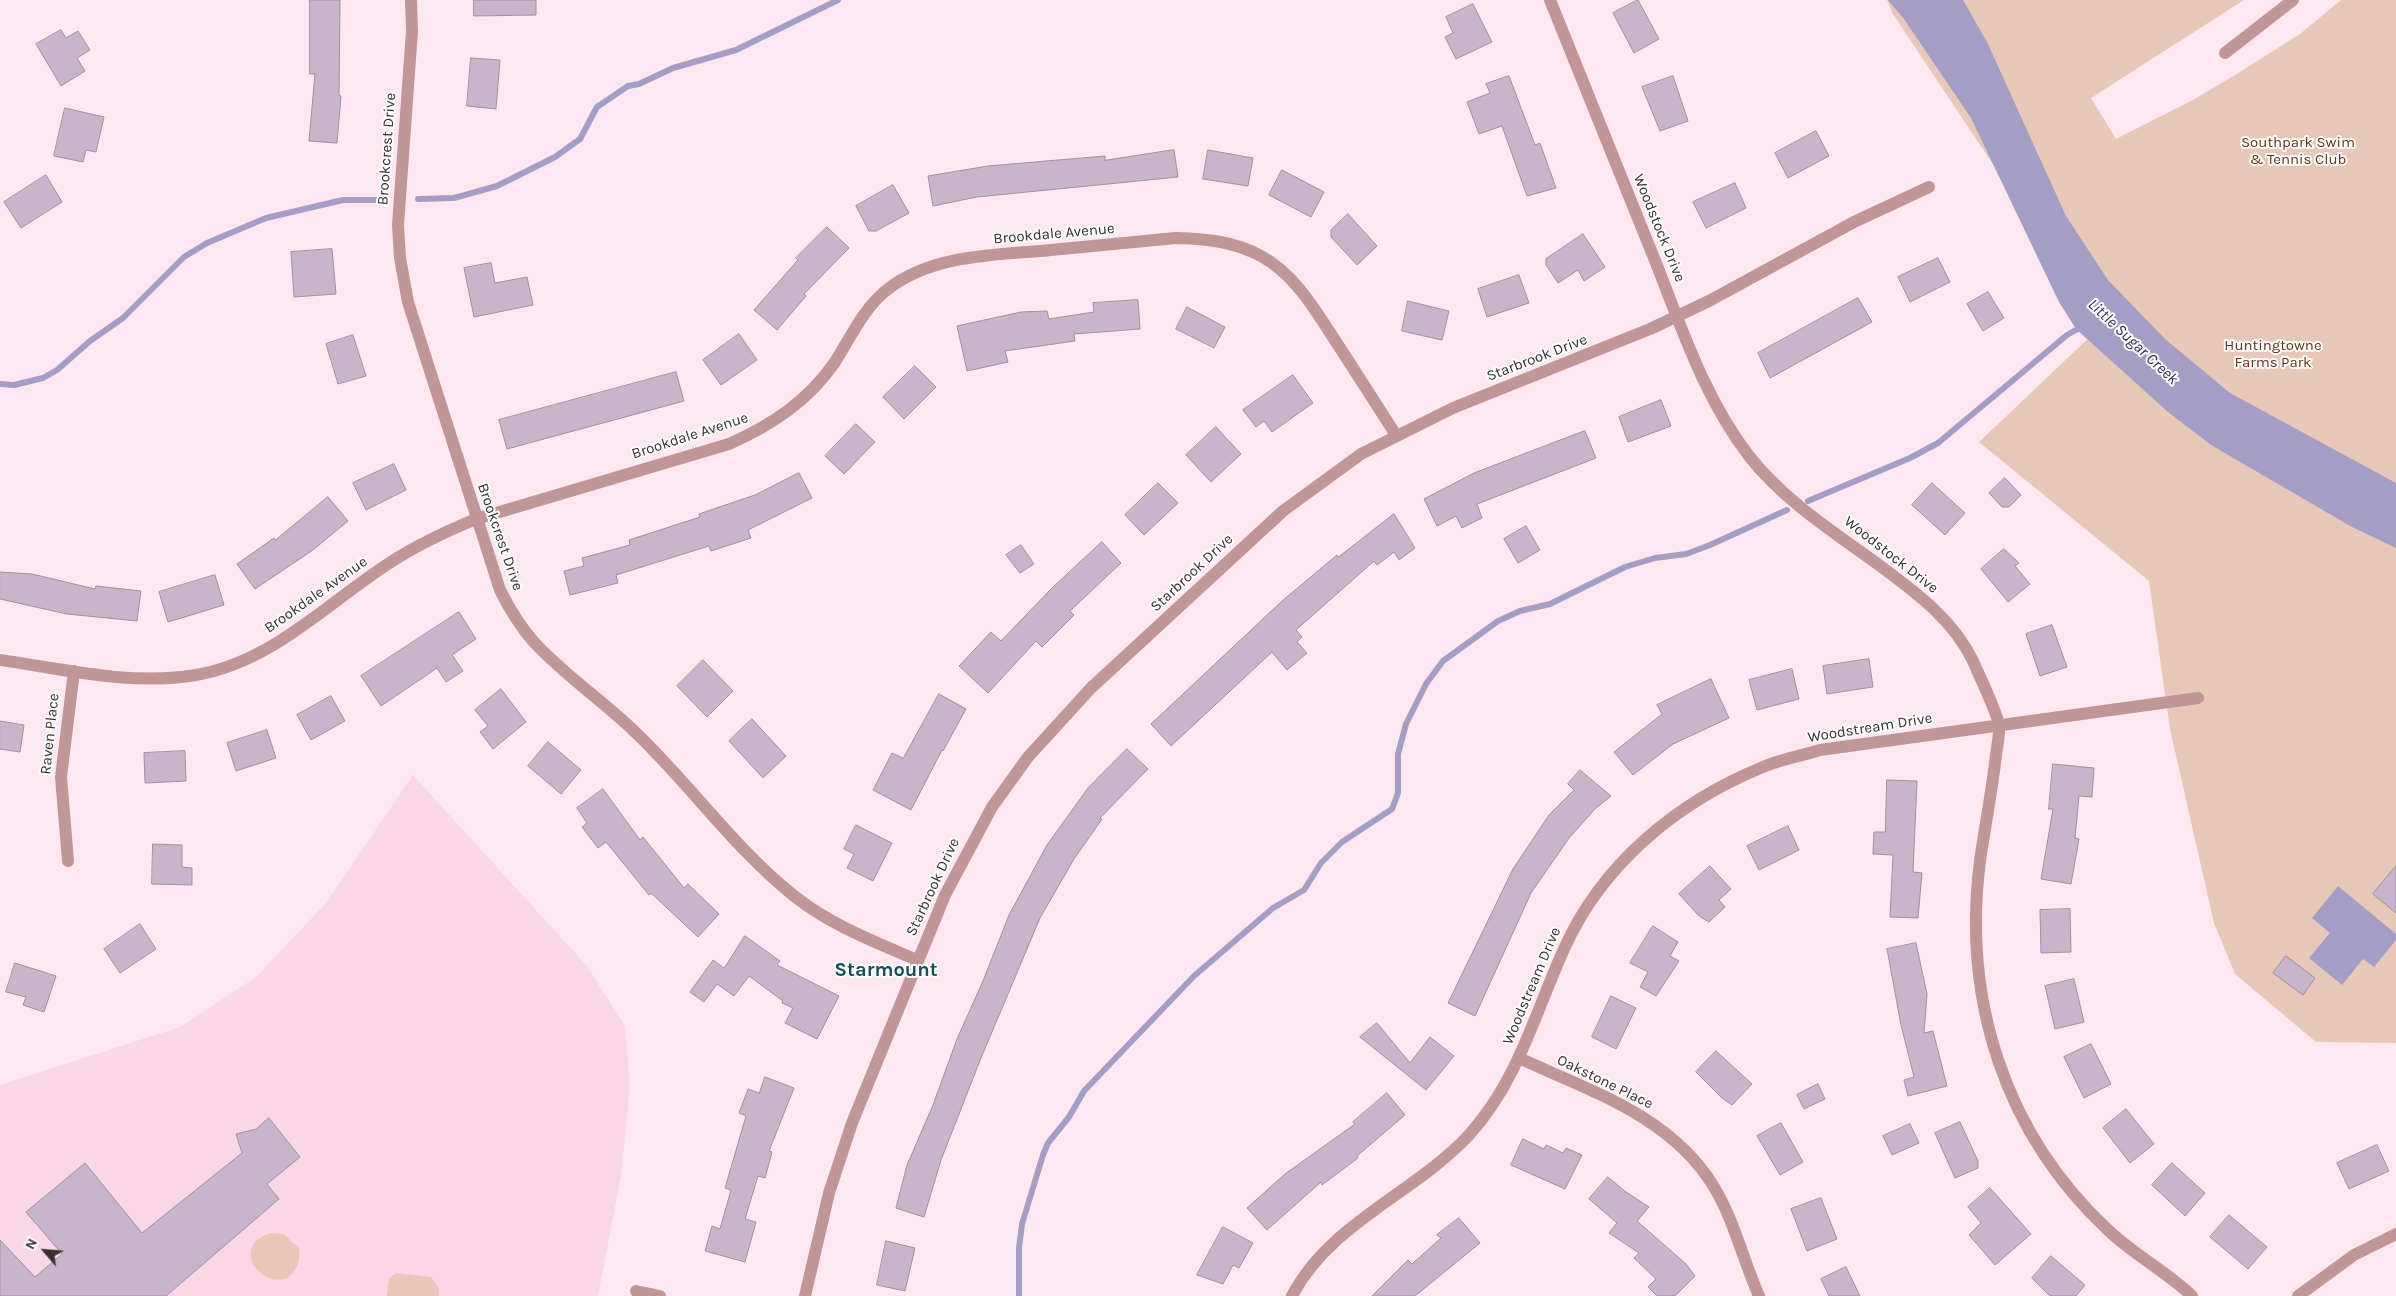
<!DOCTYPE html>
<style>
body{margin:0}
#map{position:relative;width:2396px;height:1296px;overflow:hidden;background:#fde8f1;font-family:Karla,sans-serif}
canvas{display:block}
.north{position:absolute;left:20px;top:1226px;width:50px;height:50px;-webkit-text-stroke:4px #fcfcfc;paint-order:stroke;rotate:297deg;font-size:14px;font-weight:700;line-height:20px;text-align:center;color:#392f33}
.north::after{content:'';display:block;margin:auto;width:18px;height:22px;background:#392f33;clip-path:polygon(50% 0,100% 100%,50% 72%,0 100%)}
</style>
<div id="map">
<canvas width="2396" height="1296"></canvas>
<div class="north">N</div>
</div>
<script>
const c = document.querySelector('canvas').getContext('2d');
c.lineJoin = 'round';
function paint(path, color) {
  c.fillStyle = color;
  c.fill(path, 'evenodd');
}
function strokePath(path, color, width, dash) {
  c.strokeStyle = color;
  c.lineWidth = width;
  c.lineCap = dash ? 'butt' : 'round';
  c.setLineDash(dash || []);
  c.stroke(path);
}
function write(font, color, halo, rows, align = 'center') {
  c.font = font + ' Karla,sans-serif';
  c.lineWidth = 4;
  c.setLineDash([]);
  c.textBaseline = 'middle';
  c.strokeStyle = halo;
  c.fillStyle = color;
  for (const [text, x, y, turn = 0] of rows) {
    c.save();
    c.translate(x, y);
    c.rotate((+turn || 0) * Math.PI / 180);
    c.textAlign = isNaN(turn) ? turn : align;
    if (halo) c.strokeText(text, 0, 0);
    c.fillText(text, 0, 0);
    c.restore();
  }
}
const built = new Path2D(`
 M 413,775 L 586,965 L 625,1026 L 630,1088 L 621,1175 L 598,1296 L 0,1296 L 0,1085 L 180,1027 L 256,977 L 326,903 Z`);
const green = new Path2D(`
 M 1887,0 L 2244,0 L 2091,98 L 2116,139 L 2193,100 L 2240,72 L 2300,34 L 2341,0 L 2396,0 L 2396,1043 L 2316,1042 L 2235,974 L 2214,923 L 2170,729 L 2149,581 L 1979,442 L 2113,315 L 2062,268 L 1893,14 Z
 M 270,1233 L 283,1234 L 299,1248 C 300,1258 299,1266 292,1274 C 271,1296 224,1250 270,1233 Z
 M 396,1273 L 431,1277 L 439,1288 L 439,1296 L 387,1296 L 389,1278 Z`);
const water = new Path2D(`
 M 1888,0 L 1963,0 L 1987,42 L 2066,216 L 2108,280 L 2165,339 L 2230,393 L 2396,483 L 2396,548 L 2352,527 L 2211,445 L 2168,412 L 2076,329 L 2059,302 L 1971,118 L 1904,19 Z
 M 2338,886 L 2396,934 L 2396,940 L 2374,967 L 2363,959 L 2342,985 L 2309,958 L 2330,933 L 2312,918 Z`);
const stream = new Path2D(`
 M 418,199 L 454,198 L 497,186 L 555,157 L 580,139 L 597,107 L 628,86 L 639,84 L 673,68 L 736,50 L 838,0
 M 0,384 L 14,385 L 43,378 L 57,370 L 90,341 L 123,318 L 184,257 L 207,243 L 266,218 L 343,200 L 378,200
 M 1808,501 L 1910,458 L 1938,443 L 2067,335 L 2083,326
 M 1019,1296 L 1019,1248 L 1022,1224 L 1043,1155 L 1048,1143 L 1069,1117 L 1084,1091 L 1194,976 L 1273,908 L 1304,890 L 1321,863 L 1342,842 L 1392,809 L 1398,793 L 1398,754 L 1406,724 L 1426,684 L 1443,661 L 1498,621 L 1520,611 L 1550,604 L 1625,567 L 1655,558 L 1686,554 L 1710,545 L 1787,510`);
const building = new Path2D(`
 M 310,0 L 340,0 L 339,95 L 341,96 L 337,143 L 309,141 L 315,74 L 310,74 Z
 M 474,0 L 536,0 L 536,15 L 474,16 Z
 M 1638,0 L 1659,39 L 1634,53 L 1613,13 Z
 M 1473,4 L 1492,42 L 1456,59 L 1445,37 L 1453,33 L 1446,17 Z
 M 61,30 L 66,38 L 78,31 L 90,50 L 77,58 L 85,71 L 61,86 L 36,44 Z
 M 471,58 L 500,60 L 496,109 L 467,106 Z
 M 1509,76 L 1535,145 L 1540,143 L 1556,188 L 1527,196 L 1502,126 L 1479,134 L 1467,102 L 1490,93 L 1486,84 Z
 M 1673,76 L 1688,121 L 1660,131 L 1642,87 Z
 M 65,108 L 104,117 L 96,152 L 86,150 L 83,162 L 54,156 Z
 M 1816,131 L 1829,156 L 1788,178 L 1775,153 Z
 M 1174,150 L 1178,177 L 977,197 L 933,206 L 928,176 L 988,166 L 1105,156 L 1105,160 Z
 M 1208,150 L 1253,158 L 1248,186 L 1203,179 Z
 M 1282,170 L 1324,192 L 1311,217 L 1269,195 Z
 M 46,175 L 62,202 L 21,228 L 4,202 Z
 M 1735,183 L 1746,208 L 1706,228 L 1693,202 Z
 M 893,185 L 909,213 L 876,231 L 869,231 L 856,206 Z
 M 1348,214 L 1377,246 L 1357,265 L 1331,237 L 1331,230 Z
 M 827,227 L 849,248 L 804,294 L 806,296 L 777,330 L 754,310 L 798,260 L 796,258 Z
 M 1583,234 L 1605,267 L 1584,281 L 1578,270 L 1558,283 L 1546,265 L 1546,259 Z
 M 332,249 L 336,294 L 294,297 L 291,252 Z
 M 1938,258 L 1950,282 L 1910,302 L 1898,277 Z
 M 491,263 L 495,283 L 527,277 L 533,305 L 474,317 L 464,268 Z
 M 1519,275 L 1529,303 L 1487,317 L 1478,289 Z
 M 1988,292 L 2004,318 L 1983,331 L 1967,304 Z
 M 1858,298 L 1872,322 L 1770,378 L 1758,353 Z
 M 1138,300 L 1140,329 L 1074,334 L 1075,341 L 1005,351 L 1008,362 L 967,371 L 957,326 L 1021,312 L 1047,311 L 1049,319 L 1094,312 L 1093,303 Z
 M 1408,301 L 1449,311 L 1442,340 L 1402,331 Z
 M 1187,307 L 1225,327 L 1214,348 L 1176,329 Z
 M 739,334 L 757,360 L 721,385 L 703,360 Z
 M 353,335 L 366,376 L 338,384 L 326,344 Z
 M 915,366 L 936,387 L 904,419 L 883,397 Z
 M 676,372 L 684,401 L 507,449 L 499,420 Z
 M 1293,375 L 1313,403 L 1272,432 L 1264,421 L 1256,427 L 1243,410 Z
 M 1661,400 L 1671,426 L 1628,442 L 1619,417 Z
 M 856,424 L 875,442 L 844,474 L 825,456 Z
 M 1216,427 L 1241,454 L 1211,482 L 1186,455 Z
 M 1585,431 L 1596,458 L 1477,504 L 1482,518 L 1462,528 L 1456,516 L 1437,526 L 1424,499 L 1474,473 Z
 M 394,464 L 406,490 L 366,510 L 353,483 Z
 M 799,473 L 812,498 L 748,530 L 751,538 L 711,551 L 709,546 L 616,575 L 618,583 L 570,595 L 564,571 L 584,566 L 582,558 L 630,545 L 629,540 L 700,517 L 699,514 L 755,495 Z
 M 2005,478 L 2021,495 L 2009,507 L 2002,507 L 1989,493 Z
 M 1158,483 L 1178,503 L 1144,535 L 1125,515 Z
 M 1932,483 L 1965,513 L 1945,535 L 1912,505 Z
 M 328,497 L 348,521 L 313,550 L 255,589 L 237,564 L 274,538 L 275,540 Z
 M 1394,514 L 1415,548 L 1399,560 L 1394,552 L 1377,565 L 1374,561 L 1296,630 L 1302,637 L 1297,642 L 1307,653 L 1287,670 L 1272,652 L 1171,746 L 1151,724 L 1282,601 L 1337,555 L 1338,557 Z
 M 1526,526 L 1540,550 L 1518,563 L 1504,539 Z
 M 1102,542 L 1121,563 L 1070,611 L 1074,615 L 1042,647 L 1036,641 L 988,693 L 959,666 L 991,632 L 1001,641 L 1051,589 Z
 M 1021,545 L 1034,564 L 1020,573 L 1006,555 Z
 M 2004,549 L 2019,563 L 2015,566 L 2030,584 L 2008,602 L 1981,569 Z
 M 0,572 L 32,574 L 95,589 L 96,586 L 141,591 L 137,621 L 67,614 L 0,599 Z
 M 215,575 L 224,605 L 168,622 L 159,592 Z
 M 459,612 L 476,639 L 452,655 L 463,671 L 446,682 L 437,668 L 381,706 L 361,676 Z
 M 2052,625 L 2067,667 L 2040,676 L 2026,634 Z
 M 1869,659 L 1873,687 L 1827,694 L 1823,666 Z
 M 703,660 L 733,691 L 707,717 L 677,686 Z
 M 1792,669 L 1799,699 L 1757,710 L 1749,680 Z
 M 1711,679 L 1729,718 L 1673,744 L 1633,775 L 1614,752 L 1662,714 L 1657,705 Z
 M 501,689 L 526,722 L 493,749 L 480,732 L 488,726 L 475,710 Z
 M 939,694 L 966,709 L 943,751 L 942,750 L 911,810 L 873,790 L 892,753 L 903,758 Z
 M 331,696 L 345,721 L 311,740 L 297,715 Z
 M 752,719 L 786,756 L 763,778 L 729,741 Z
 M 0,721 L 24,725 L 20,752 L 0,749 Z
 M 267,730 L 276,758 L 236,771 L 227,743 Z
 M 548,742 L 581,770 L 561,794 L 528,766 Z
 M 1127,749 L 1148,769 L 1100,818 L 1102,819 L 1074,859 L 1040,918 L 981,1058 L 941,1160 L 924,1217 L 896,1208 L 907,1165 L 933,1105 L 957,1039 L 983,981 L 1009,915 L 1047,845 L 1088,788 Z
 M 185,751 L 186,781 L 145,783 L 144,753 Z
 M 2053,764 L 2094,768 L 2092,797 L 2079,796 L 2075,838 L 2079,839 L 2071,884 L 2041,879 L 2053,809 L 2049,809 Z
 M 1580,770 L 1611,796 L 1595,809 L 1569,838 L 1531,893 L 1475,1016 L 1448,1003 L 1513,869 L 1549,815 L 1574,790 L 1568,784 Z
 M 1887,780 L 1917,781 L 1913,872 L 1922,873 L 1918,918 L 1890,917 L 1893,855 L 1873,854 L 1874,832 L 1885,832 Z
 M 603,789 L 640,840 L 643,837 L 684,888 L 688,884 L 719,914 L 698,937 L 651,893 L 649,895 L 606,842 L 598,848 L 582,827 L 587,823 L 577,808 Z
 M 856,825 L 892,843 L 873,881 L 847,868 L 854,854 L 844,849 Z
 M 1788,826 L 1799,850 L 1759,870 L 1747,846 Z
 M 153,844 L 182,845 L 182,867 L 192,868 L 192,885 L 152,884 Z
 M 1710,866 L 1731,889 L 1719,900 L 1725,907 L 1709,922 L 1699,916 L 1679,894 Z
 M 2396,866 L 2396,913 L 2373,894 Z
 M 2070,909 L 2071,952 L 2041,953 L 2040,910 Z
 M 140,924 L 156,949 L 120,973 L 104,949 Z
 M 1653,926 L 1678,942 L 1670,956 L 1679,961 L 1656,996 L 1640,987 L 1648,972 L 1630,963 Z
 M 745,936 L 780,961 L 777,965 L 839,996 L 817,1039 L 785,1023 L 793,1008 L 782,1003 L 783,1001 L 749,976 L 734,996 L 717,984 L 704,1002 L 690,992 L 713,960 L 724,968 Z
 M 1916,943 L 1927,994 L 1924,1033 L 1933,1031 L 1947,1086 L 1908,1096 L 1904,1080 L 1914,1077 L 1901,1025 L 1887,949 Z
 M 2286,956 L 2315,978 L 2303,995 L 2273,973 Z
 M 15,963 L 56,976 L 44,1012 L 23,1005 L 26,997 L 6,992 Z
 M 2074,979 L 2084,1022 L 2055,1029 L 2045,986 Z
 M 1611,996 L 1636,1008 L 1616,1049 L 1592,1037 Z
 M 1377,1023 L 1410,1063 L 1430,1037 L 1454,1056 L 1426,1090 L 1360,1037 Z
 M 2091,1044 L 2111,1084 L 2084,1098 L 2064,1057 Z
 M 1716,1051 L 1752,1084 L 1732,1105 L 1722,1098 L 1696,1072 Z
 M 765,1077 L 794,1088 L 769,1151 L 772,1152 L 765,1178 L 758,1176 L 745,1219 L 756,1222 L 745,1262 L 705,1251 L 712,1226 L 720,1229 L 731,1190 L 725,1188 L 746,1116 L 739,1113 L 748,1089 L 759,1093 Z
 M 1818,1084 L 1825,1099 L 1804,1109 L 1797,1095 Z
 M 1387,1093 L 1405,1115 L 1357,1156 L 1358,1158 L 1322,1185 L 1321,1182 L 1267,1230 L 1247,1208 L 1285,1174 L 1355,1124 L 1353,1122 Z
 M 2126,1109 L 2154,1144 L 2130,1163 L 2103,1128 Z
 M 269,1118 L 300,1157 L 267,1184 L 279,1199 L 166,1296 L 0,1296 L 0,1240 L 35,1277 L 62,1254 L 26,1212 L 85,1163 L 142,1233 L 242,1153 L 236,1134 L 256,1129 Z
 M 1960,1122 L 1978,1161 L 1978,1168 L 1955,1178 L 1935,1133 Z
 M 1781,1123 L 1803,1162 L 1780,1175 L 1757,1136 Z
 M 1910,1124 L 1919,1143 L 1892,1155 L 1883,1136 Z
 M 1523,1139 L 1544,1149 L 1546,1145 L 1563,1153 L 1566,1148 L 1582,1155 L 1565,1189 L 1511,1165 Z
 M 2377,1145 L 2389,1171 L 2349,1189 L 2337,1163 Z
 M 2172,1163 L 2205,1193 L 2185,1216 L 2152,1185 Z
 M 1608,1177 L 1626,1192 L 1649,1207 L 1637,1221 L 1686,1264 L 1695,1276 L 1675,1296 L 1657,1296 L 1648,1287 L 1656,1279 L 1634,1258 L 1639,1253 L 1609,1233 L 1617,1223 L 1589,1199 Z
 M 1990,1188 L 2031,1234 L 1995,1265 L 1969,1235 L 1981,1223 L 1968,1207 Z
 M 1821,1198 L 1837,1239 L 1807,1251 L 1791,1209 Z
 M 2229,1215 L 2267,1247 L 2248,1269 L 2210,1237 Z
 M 1459,1218 L 1480,1243 L 1415,1296 L 1372,1296 L 1408,1260 L 1412,1264 L 1441,1238 L 1437,1235 Z
 M 1223,1227 L 1253,1243 L 1239,1268 L 1233,1265 L 1223,1284 L 1197,1275 Z
 M 886,1241 L 915,1248 L 905,1291 L 877,1285 Z
 M 2051,1256 L 2085,1285 L 2076,1296 L 2050,1296 L 2032,1278 Z
 M 1846,1267 L 1860,1296 L 1829,1296 L 1821,1279 Z`);
const street = new Path2D(`
 M 411,0 L 412,31 L 398,225 L 400,258 L 408,302 L 500,590 C 509,608 520,626 533,641 C 563,674 603,701 635,732 C 690,784 734,848 793,895 C 830,925 875,942 917,960
 M 1550,0 C 1585,88 1621,175 1656,263 C 1682,329 1705,399 1749,456 C 1785,502 1837,534 1883,568 C 1918,594 1954,621 1973,661 C 1979,675 1997,712 1999,725 C 2000,734 1997,746 1996,755 C 1992,791 1985,826 1980,861 C 1962,1000 2005,1134 2108,1230 C 2134,1255 2166,1271 2192,1296
 M 2225,53 L 2293,0
 M 0,660 C 64,669 131,686 196,675 C 273,662 328,602 391,562 C 417,545 447,531 476,519 L 729,444 C 772,425 808,401 835,362 C 851,337 864,307 888,289 C 933,254 997,255 1051,250 C 1093,246 1134,242 1176,238 C 1206,239 1233,241 1261,256 C 1298,276 1319,317 1342,351 C 1360,379 1378,407 1396,435
 M 68,861 L 61,777 L 74,671
 M 1519,1058 C 1590,1091 1671,1116 1714,1187 C 1734,1220 1743,1260 1759,1296
 M 636,1291 L 660,1296
 M 805,1296 L 829,1193 L 852,1123 L 945,895 L 992,807 L 1028,757 L 1091,688 L 1283,511 L 1361,454 L 1453,408 L 1650,329 L 1709,301 L 1854,222 L 1929,187
 M 1292,1296 C 1330,1223 1415,1193 1469,1135 C 1518,1081 1535,1013 1564,949 C 1602,864 1677,802 1763,767 C 1781,759 1801,756 1820,750 L 2198,698
 M 2298,1296 L 2354,1255 L 2396,1234`);
const parkNames = [
 ["Southpark Swim",2298,143],
 ["& Tennis Club",2298,160],
 ["Huntingtowne",2273,346],
 ["Farms Park",2273,363]
];
const streetNames = [
 ["Brookcrest Drive",387,149,-86],
 ["Woodstock Drive",1659,228,68],
 ["Brookdale Avenue",1054,234,-5],
 ["Starbrook Drive",1537,358,-21],
 ["Brookdale Avenue",690,436,-18],
 ["Brookcrest Drive",500,537,71],
 ["Woodstock Drive",1891,555,38],
 ["Starbrook Drive",1192,573,-43],
 ["Brookdale Avenue",316,595,-35],
 ["Woodstream Drive",1870,728,-9],
 ["Raven Place",50,734,-84],
 ["Starbrook Drive",933,887,-65],
 ["Woodstream Drive",1532,986,-67],
 ["Oakstone Place",1605,1082,26]
];
const waterNames = [
 ["Little Sugar Creek",2133,342,43]
];
const districtNames = [
 ["Starmount",886,970]
];
paint(built, '#fad7e6');
paint(green, '#e6c7b8');
paint(water, '#a59ec4');
strokePath(stream, '#a59ec4', 6);
paint(building, '#c7b6ca');
strokePath(building, '#a08fa2', 1);
strokePath(street, '#c19696', 12);
write('15px', '#683316', '#fcfcfc', parkNames);
write('15px', '#392f33', '#fcfcfc', streetNames);
write('italic 16px', '#36285a', '#fcfcfc', waterNames);
write('bold 20px', '#134f58', '#fcfcfc', districtNames);
</script>
